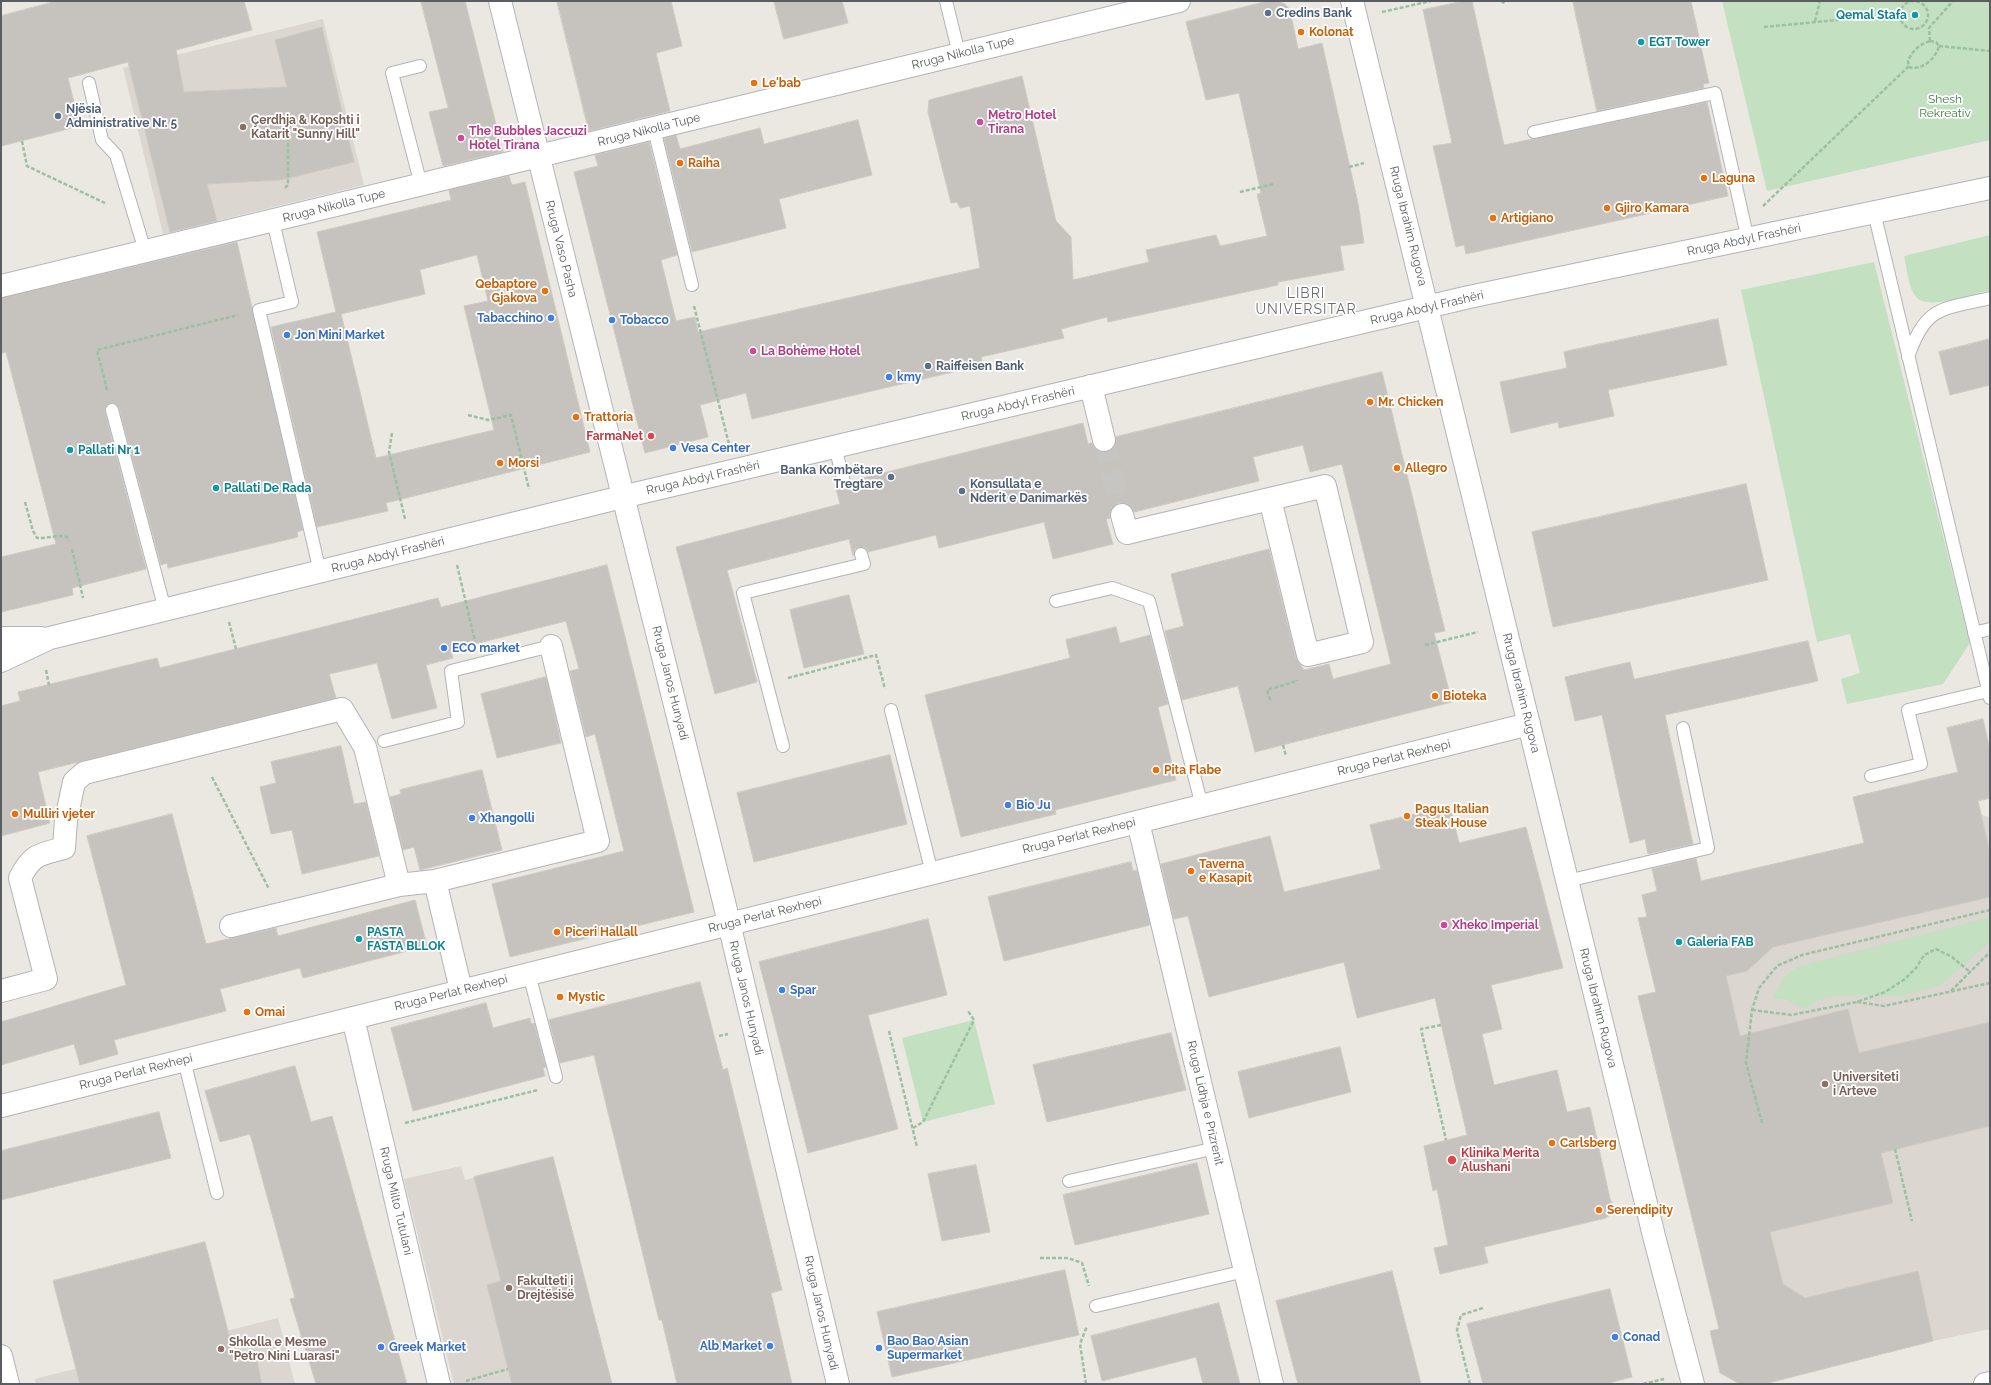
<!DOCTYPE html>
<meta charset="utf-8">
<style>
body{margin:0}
#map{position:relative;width:1991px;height:1385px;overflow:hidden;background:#ebe8e1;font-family:Raleway,sans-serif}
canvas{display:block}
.frame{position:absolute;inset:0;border:2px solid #5a5d61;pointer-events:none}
</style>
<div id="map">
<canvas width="1991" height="1385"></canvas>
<div class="frame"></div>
</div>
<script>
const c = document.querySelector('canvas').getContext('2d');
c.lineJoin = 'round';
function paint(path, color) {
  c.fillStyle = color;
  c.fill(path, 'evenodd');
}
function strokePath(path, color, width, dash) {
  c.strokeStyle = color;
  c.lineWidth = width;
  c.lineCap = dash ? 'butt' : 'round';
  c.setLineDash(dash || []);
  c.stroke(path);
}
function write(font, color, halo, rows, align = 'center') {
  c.font = font + ' Raleway,sans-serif';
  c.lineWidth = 3.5;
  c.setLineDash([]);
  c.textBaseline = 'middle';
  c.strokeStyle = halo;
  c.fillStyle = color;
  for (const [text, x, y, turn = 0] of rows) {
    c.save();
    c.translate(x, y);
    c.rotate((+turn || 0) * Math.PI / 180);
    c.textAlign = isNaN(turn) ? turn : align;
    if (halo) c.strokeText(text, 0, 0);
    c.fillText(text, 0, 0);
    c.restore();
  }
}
const education = new Path2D(`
 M 323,19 L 364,185 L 163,234 L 123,68 Z
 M 1981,815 L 1990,817 L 1990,1329 L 1933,1341 L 1764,1384 L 1740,1384 L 1720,1373 L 1710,1331 L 1719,1329 L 1682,1174 L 1689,1141 L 1674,1145 L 1638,996 L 1656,992 L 1639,918 L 1647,916 L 1642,895 Z
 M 553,1157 L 612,1384 L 454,1384 L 404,1179 L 461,1166 L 465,1180 Z
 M 278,1318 L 295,1384 L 36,1384 L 35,1379 Z`);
const green = new Path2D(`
 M 1722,1 L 1990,1 L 1990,140 L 1767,191 Z
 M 1990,235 L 1990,290 C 1974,294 1930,310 1917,298 C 1908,288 1907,268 1904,256 Z
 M 1874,262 L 1970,643 L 1943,684 L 1847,704 L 1841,679 L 1860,673 L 1850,634 L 1817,642 L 1741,290 Z
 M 1990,917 L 1990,942 L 1941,985 L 1900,996 L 1860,995 L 1827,997 L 1804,1008 L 1794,1005 L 1787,999 L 1772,999 L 1785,976 L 1799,966 Z
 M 974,1020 L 995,1104 L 923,1122 L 902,1038 Z`);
const building = new Path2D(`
 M 57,1 L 244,1 L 252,30 L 176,50 L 184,92 L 287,87 L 275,40 L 322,27 L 354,162 L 281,180 L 207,184 L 217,221 L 170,232 L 128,62 L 68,78 L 80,126 L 1,146 L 1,16 Z
 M 421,1 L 465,1 L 503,152 L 443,166 L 429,112 L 448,108 Z
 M 557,1 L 671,1 L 682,46 L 656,53 L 670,111 L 589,131 Z
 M 774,1 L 842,1 L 848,23 L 784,39 Z
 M 1268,1 L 1277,1 L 1285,4 L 1290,10 L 1298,49 L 1322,43 L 1358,203 L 1364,243 L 1340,246 L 1344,270 L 1278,282 L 1278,285 L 1108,322 L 1107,317 L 1061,329 L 1064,338 L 981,357 L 983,365 L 752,419 L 746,393 L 700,405 L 708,437 L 645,453 L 574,172 L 598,166 L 595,155 L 649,142 L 677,255 L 661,260 L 676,321 L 695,317 L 698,332 L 980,268 L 970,206 L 960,208 L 957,202 L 951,203 L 928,112 L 929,100 L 1022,76 L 1056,221 L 1071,237 L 1073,280 L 1149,262 L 1146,250 L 1216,235 L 1220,246 L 1267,236 L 1257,194 L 1261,193 L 1239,93 L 1206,100 L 1186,22 Z
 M 1464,1 L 1472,1 L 1504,145 L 1707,102 L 1728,196 L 1466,254 L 1464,245 L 1456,247 L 1433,146 L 1452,143 L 1423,10 Z
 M 1573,1 L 1691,1 L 1709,83 L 1703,84 L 1704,88 L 1597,111 Z
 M 858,120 L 872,175 L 779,199 L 786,228 L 692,252 L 664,138 L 676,135 L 680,149 L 760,128 L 764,144 Z
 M 509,176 L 512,185 L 525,182 L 590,452 L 386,503 L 388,511 L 317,527 L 271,327 L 336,312 L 317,232 L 451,200 L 449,190 ZM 477,255 L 488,301 L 464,306 L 494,430 L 376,458 L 341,314 L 425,294 L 420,270 Z
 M 237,242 L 303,530 L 297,532 L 298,537 L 168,568 L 167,563 L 161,565 L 119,408 L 114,403 L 110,403 L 105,408 L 105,412 L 146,569 L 72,588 L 73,595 L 1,612 L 1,557 L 56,544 L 6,352 L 1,353 L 1,298 Z
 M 1718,319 L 1727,365 L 1608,390 L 1614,416 L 1559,428 L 1558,422 L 1511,433 L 1500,382 L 1567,368 L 1564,352 Z
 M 1990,339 L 1990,385 L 1950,395 L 1939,352 Z
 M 1382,372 L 1445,631 L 1434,633 L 1452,702 L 1255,752 L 1238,686 L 1182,700 L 1165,631 L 1184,626 L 1171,574 L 1269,549 L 1296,658 L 1304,670 L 1329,664 L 1333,679 L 1391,664 L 1342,464 L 1310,472 L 1303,445 L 1253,457 L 1259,481 L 1134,512 L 1131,506 L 1125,503 L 1118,503 L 1113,507 L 1110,512 L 1110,518 L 1106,519 L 1113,544 L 1053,559 L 1044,522 L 939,548 L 936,535 L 868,552 L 866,548 L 859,547 L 855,549 L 853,556 L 849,539 L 727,570 L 757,682 L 715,694 L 676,547 L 840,504 L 835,485 L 842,489 L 845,489 L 849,487 L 851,481 L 1083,423 L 1088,444 L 1092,443 L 1095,449 L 1101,452 L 1107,452 L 1113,449 L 1116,443 L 1116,437 Z
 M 1746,484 L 1768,580 L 1553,627 L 1532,532 Z
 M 607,565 L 694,912 L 510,957 L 492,884 L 624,851 L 595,734 L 586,737 L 570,671 L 579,669 L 566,621 L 451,650 L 453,658 L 426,665 L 437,708 L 392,719 L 377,663 L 329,674 L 336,698 L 38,772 L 50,823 L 1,836 L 1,706 L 20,701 L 18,692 L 157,658 L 160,668 L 438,598 L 441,607 Z
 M 849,595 L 864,654 L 804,668 L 790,610 Z
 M 1116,627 L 1120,643 L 1150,635 L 1168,704 L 1158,707 L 1176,780 L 1055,810 L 1056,814 L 961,837 L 925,695 L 1070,658 L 1066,640 Z
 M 1808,641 L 1818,681 L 1665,715 L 1693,844 L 1648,854 L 1645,839 L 1630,843 L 1602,715 L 1575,721 L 1565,677 L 1630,662 L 1634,679 Z
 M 546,677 L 561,743 L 497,758 L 481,694 Z
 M 1983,719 L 1990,750 L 1990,798 L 1978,801 L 1990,853 L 1990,897 L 1773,947 L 1747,971 L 1726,976 L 1740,1036 L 1848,1009 L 1859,1053 L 1990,1022 L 1990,1126 L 1881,1153 L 1893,1203 L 1770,1232 L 1783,1284 L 1805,1298 L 1918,1271 L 1933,1341 L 1764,1384 L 1740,1384 L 1720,1373 L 1710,1331 L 1719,1329 L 1638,996 L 1656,992 L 1638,918 L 1647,917 L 1642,895 L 1657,891 L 1652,869 L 1696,858 L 1701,881 L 1864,843 L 1853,797 L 1958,772 L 1947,728 Z
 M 341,746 L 354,804 L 366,802 L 379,856 L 302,874 L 292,830 L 271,834 L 260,787 L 276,783 L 271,762 Z
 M 890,755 L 907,824 L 754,862 L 737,793 Z
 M 482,770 L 502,850 L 420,870 L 414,847 L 403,850 L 390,797 L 401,794 L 400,790 Z
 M 1450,806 L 1459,843 L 1526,827 L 1563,968 L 1491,985 L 1502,1029 L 1482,1034 L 1494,1085 L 1557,1070 L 1567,1112 L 1590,1107 L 1610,1199 L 1616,1210 L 1606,1218 L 1484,1247 L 1488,1263 L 1440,1274 L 1434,1248 L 1448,1245 L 1437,1189 L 1433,1191 L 1424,1146 L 1467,1135 L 1435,998 L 1357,1018 L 1344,962 L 1209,997 L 1188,916 L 1174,919 L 1161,864 L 1270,836 L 1284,892 L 1381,869 L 1370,825 Z
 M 172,814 L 206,944 L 276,928 L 278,936 L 415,900 L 427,946 L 303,978 L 300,968 L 220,989 L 226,1011 L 114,1040 L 118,1054 L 80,1065 L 74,1044 L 1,1065 L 1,1022 L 126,985 L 87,836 Z
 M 1131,862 L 1133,871 L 1137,870 L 1150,925 L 1004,961 L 988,897 Z
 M 928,919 L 947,995 L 868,1015 L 898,1129 L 808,1153 L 759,962 Z
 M 700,982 L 723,1070 L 727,1068 L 782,1290 L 771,1293 L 792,1384 L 677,1384 L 662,1320 L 659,1320 L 594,1055 L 560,1063 L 549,1020 Z
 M 486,1003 L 493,1028 L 530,1018 L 531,1024 L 534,1023 L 546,1067 L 543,1068 L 545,1076 L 413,1111 L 391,1028 Z
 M 1171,1033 L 1186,1090 L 1047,1122 L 1033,1065 Z
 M 1340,1047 L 1351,1092 L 1249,1118 L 1238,1072 Z
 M 295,1066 L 311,1122 L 332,1116 L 407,1384 L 316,1384 L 290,1299 L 295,1298 L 250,1134 L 220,1142 L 205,1091 Z
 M 159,1112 L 171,1158 L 1,1200 L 1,1151 Z
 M 553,1157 L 612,1384 L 512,1384 L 508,1369 L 487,1285 L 501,1281 L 474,1177 Z
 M 1197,1163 L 1209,1214 L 1075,1245 L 1063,1195 Z
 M 976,1165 L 990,1232 L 942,1241 L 928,1174 Z
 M 205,1242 L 236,1362 L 256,1357 L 262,1384 L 80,1384 L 53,1281 Z
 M 1065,1270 L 1079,1335 L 892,1377 L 877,1312 Z
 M 1392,1271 L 1421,1384 L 1298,1384 L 1276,1301 Z
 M 1610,1289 L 1632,1377 L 1605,1384 L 1483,1384 L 1467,1324 Z
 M 1219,1303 L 1240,1384 L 1203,1384 L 1196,1357 L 1102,1381 L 1091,1336 Z`);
const streetTunnel = new Path2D(`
 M 1104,440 L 1122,515`);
const path = new Path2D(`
 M1900 15a14 14 0 1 1 28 0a14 14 0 1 1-28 0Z
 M 1501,1 L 1506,4
 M 1382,12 L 1431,1
 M 1815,21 L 1820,1
 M 1764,27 L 1900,14
 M 1930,41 L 1936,42 L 1939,46 C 1936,58 1923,71 1909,67 L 1908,61 C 1913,50 1919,45 1930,41 Z
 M 1930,41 L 1929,28 L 1953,1
 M 1939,46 L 1990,51
 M 22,141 L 27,166 L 107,204
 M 1349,167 L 1364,163
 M 285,188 L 288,185 L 288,124
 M 1240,192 L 1274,184
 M 1763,206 L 1909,66
 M 694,306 L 729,444
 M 107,390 L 97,350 L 238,315
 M 468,415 L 488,420 L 511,415 L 529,489
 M 392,433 L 389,452 L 405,519
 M 25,502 L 33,531 L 37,538 C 48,539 57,534 67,537 L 69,541
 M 72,549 L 83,598
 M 457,565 L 475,641
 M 229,622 L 236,649
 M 1425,645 L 1478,632
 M 46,670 L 49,685
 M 788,678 L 876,655 L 885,689
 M 1270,700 L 1267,690 L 1297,681 L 1297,680
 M 1283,745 L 1286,756
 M 212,777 L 269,889
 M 1951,991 L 1990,952
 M 1857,1002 L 1884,1006 L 1990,983
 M 1752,1010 L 1791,1015 L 1857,1002 L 1885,992 L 1905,979 L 1916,968 L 1924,955 L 1936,949 L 1952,957 L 1970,972
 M 1441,1025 L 1421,1029 L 1446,1140
 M 889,1031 L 917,1147
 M 719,1036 L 728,1034
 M 405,1123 L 538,1090
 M 1762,1123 L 1746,1063 L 1752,1010 L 1759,988 L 1777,966 L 1802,955 L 1990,910
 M 913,1128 L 923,1122 L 974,1020 L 968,1011
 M 1895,1149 L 1912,1221
 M 1040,1258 L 1068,1258 L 1082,1263 L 1089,1286
 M 466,1381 L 508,1369
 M 1086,1384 L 1080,1344 L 1087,1326
 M 1470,1384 L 1457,1330 L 1461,1315 L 1483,1308
 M 1643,1384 L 1664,1379`);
const lane = new Path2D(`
 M 946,1 L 959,54
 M 420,66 L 392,73 L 421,185
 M 89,83 L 102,140 L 116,155 L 145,251
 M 654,129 L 692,285
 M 1534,132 L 1715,93 L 1748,240
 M 1874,212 L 1990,698
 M 273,221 L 292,302 L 259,310 L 320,572
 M 1908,357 C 1926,305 1941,310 1990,298
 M 112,410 L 165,610
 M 835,447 L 844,482
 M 1056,601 L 1112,588 L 1149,601 L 1202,806
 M 1974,633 L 1990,629
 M 891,710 L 932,873
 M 384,741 L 458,722 L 451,671 L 551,646
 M 783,746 L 743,593 L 864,564 L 861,554
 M 1871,776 L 1921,764 L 1908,710 L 1988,691
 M 1567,881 L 1708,848 L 1683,728
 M 529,974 L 556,1077
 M 184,1060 L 217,1193
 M 1069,1181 L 1216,1148
 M 1096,1306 L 1245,1271`);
const street = new Path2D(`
 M 500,1 L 724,902 L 838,1384
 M 1,286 L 1179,1
 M 1091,386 L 1104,440
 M 1122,515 L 1127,533 L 1147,528 L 1325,486 L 1362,642 L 1308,655 L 1270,499
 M 1138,822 L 1272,1384
 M 435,881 L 461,990
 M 231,926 L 399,885 L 435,881 L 598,841 L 551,646
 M 1,991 L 46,979 L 20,878 C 32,854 39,855 64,848 L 66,820 L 74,782 L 84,773 L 342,709 L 365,747 L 399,885
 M 353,1018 L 439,1384
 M 1,1106 L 1529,724`);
const secondary = new Path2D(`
 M 1352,1 L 1655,1240 L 1693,1384
 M 1,638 L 41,638
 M 1,661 L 50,638 L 622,497 L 1469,297 L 1990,188
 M 1,1356 L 8,1384
 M 1985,1384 L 1990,1383`);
const markers = [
 [1268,13,4,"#5c6f8a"],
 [1915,15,4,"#0f9aa8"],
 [1301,32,4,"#e8710a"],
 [1641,42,4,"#0f9aa8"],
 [754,83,4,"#e8710a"],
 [58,116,4,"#5c6f8a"],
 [980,122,4,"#d1479c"],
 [243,127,4,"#8d6e63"],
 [461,138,4,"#d1479c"],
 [680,163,4,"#e8710a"],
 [1704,178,4,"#e8710a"],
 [1607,208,4,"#e8710a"],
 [1493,218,4,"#e8710a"],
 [545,291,4,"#e8710a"],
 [551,318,4,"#3f7fe0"],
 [612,320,4,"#3f7fe0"],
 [287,335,4,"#3f7fe0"],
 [753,351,4,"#d1479c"],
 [928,366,4,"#5c6f8a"],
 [889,377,4,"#3f7fe0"],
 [1370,402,4,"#e8710a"],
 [576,417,4,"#e8710a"],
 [651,436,4,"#e0444e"],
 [673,448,4,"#3f7fe0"],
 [70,450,4,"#0f9aa8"],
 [500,463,4,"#e8710a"],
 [1397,468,4,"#e8710a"],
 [891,477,4,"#5c6f8a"],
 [216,488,4,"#0f9aa8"],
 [962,491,4,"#5c6f8a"],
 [444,648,4,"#3f7fe0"],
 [1435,696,4,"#e8710a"],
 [1156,770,4,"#e8710a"],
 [1008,805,4,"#3f7fe0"],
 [15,814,4,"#e8710a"],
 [1407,816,4,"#e8710a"],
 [472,818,4,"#3f7fe0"],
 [1191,871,4,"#e8710a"],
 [1444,925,4,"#d1479c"],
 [557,932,4,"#e8710a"],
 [359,939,4,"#0f9aa8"],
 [1679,942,4,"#0f9aa8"],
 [782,990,4,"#3f7fe0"],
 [560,997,4,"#e8710a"],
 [247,1012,4,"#e8710a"],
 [1825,1084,4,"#8d6e63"],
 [1552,1143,4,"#e8710a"],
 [1452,1160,5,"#e0444e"],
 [1599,1210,4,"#e8710a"],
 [509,1288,4,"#8d6e63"],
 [1615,1337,4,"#3f7fe0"],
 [770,1346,4,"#3f7fe0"],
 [381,1347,4,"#3f7fe0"],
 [879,1348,4,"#3f7fe0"],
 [221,1349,4,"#8d6e63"]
];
const serviceNames = [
 ["Credins Bank",1276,13],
 ["Njësia",66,109],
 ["Administrative Nr. 5",66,123],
 ["Raiffeisen Bank",936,366],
 ["Banka Kombëtare",883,470,"right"],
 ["Tregtare",883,484,"right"],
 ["Konsullata e",970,484],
 ["Nderit e Danimarkës",970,498]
];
const cultureNames = [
 ["Qemal Stafa",1907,15,"right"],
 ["EGT Tower",1649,42],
 ["Pallati Nr 1",78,450],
 ["Pallati De Rada",224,488],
 ["PASTA",367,932],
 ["FASTA BLLOK",367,946],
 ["Galeria FAB",1687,942]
];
const foodNames = [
 ["Kolonat",1309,32],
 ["Le'bab",762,83],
 ["Raiha",688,163],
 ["Laguna",1712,178],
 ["Gjiro Kamara",1615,208],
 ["Artigiano",1501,218],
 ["Qebaptore",537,284,"right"],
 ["Gjakova",537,298,"right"],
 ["Mr. Chicken",1378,402],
 ["Trattoria",584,417],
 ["Morsi",508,463],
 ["Allegro",1405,468],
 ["Bioteka",1443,696],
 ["Pita Flabe",1164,770],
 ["Pagus Italian",1415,809],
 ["Steak House",1415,823],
 ["Mulliri vjeter",23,814],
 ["Taverna",1199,864],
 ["e Kasapit",1199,878],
 ["Piceri Hallall",565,932],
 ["Mystic",568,997],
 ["Omai",255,1012],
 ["Carlsberg",1560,1143],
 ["Serendipity",1607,1210]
];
const streetNames = [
 ["Rruga Nikolla Tupe",963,53,-14],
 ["Rruga Nikolla Tupe",649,130,-14],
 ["Rruga Nikolla Tupe",334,206,-14],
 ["Rruga Ibrahim Rugova",1408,226,76],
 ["Rruga Abdyl Frashëri",1744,240,-12],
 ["Rruga Vaso Pasha",561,249,76],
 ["Rruga Abdyl Frashëri",1427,308,-13],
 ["Rruga Abdyl Frashëri",1018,404,-13],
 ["Rruga Abdyl Frashëri",703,478,-13],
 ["Rruga Abdyl Frashëri",388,555,-14],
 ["Rruga Janos Hunyadi",670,683,76],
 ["Rruga Ibrahim Rugova",1521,693,76],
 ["Rruga Perlat Rexhepi",1394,758,-14],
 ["Rruga Perlat Rexhepi",1079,836,-14],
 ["Rruga Perlat Rexhepi",765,915,-14],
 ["Rruga Perlat Rexhepi",451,993,-14],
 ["Rruga Janos Hunyadi",746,998,77],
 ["Rruga Ibrahim Rugova",1598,1008,76],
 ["Rruga Perlat Rexhepi",136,1072,-14],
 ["Rruga Lidhja e Prizrenit",1205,1103,77],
 ["Rruga Milto Tutulani",396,1201,77],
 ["Rruga Janos Hunyadi",821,1313,77]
];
const parkNames = [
 ["Shesh",1945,99],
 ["Rekreativ",1945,113]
];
const hotelNames = [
 ["Metro Hotel",988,115],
 ["Tirana",988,129],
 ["The Bubbles Jaccuzi",469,131],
 ["Hotel Tirana",469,145],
 ["La Bohème Hotel",761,351],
 ["Xheko Imperial",1452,925]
];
const educationNames = [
 ["Çerdhja & Kopshti i",251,120],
 ["Katarit \"Sunny Hill\"",251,134],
 ["Universiteti",1833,1077],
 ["i Arteve",1833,1091],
 ["Fakulteti i",517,1281],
 ["Drejtësisë",517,1295],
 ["Shkolla e Mesme",229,1342],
 ["\"Petro Nini Luarasi\"",229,1356]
];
const shopNames = [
 ["Tabacchino",543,318,"right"],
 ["Tobacco",620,320],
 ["Jon Mini Market",295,335],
 ["kmy",897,377],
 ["Vesa Center",681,448],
 ["ECO market",452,648],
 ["Bio Ju",1016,805],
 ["Xhangolli",480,818],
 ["Spar",790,990],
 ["Conad",1623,1337],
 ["Bao Bao Asian",887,1341],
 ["Supermarket",887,1355],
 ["Alb Market",762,1346,"right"],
 ["Greek Market",389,1347]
];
const healthNames = [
 ["FarmaNet",643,436],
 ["Klinika Merita",1461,1153,"left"],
 ["Alushani",1461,1167,"left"]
];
const quarterNames = [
 ["LIBRI",1306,294],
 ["UNIVERSITAR",1306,310]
];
paint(education, '#dbd7d0');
paint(green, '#c3e0c0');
paint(building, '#c6c3be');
strokePath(building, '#cfc9c1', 1);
strokePath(streetTunnel, '#c7c5c1', 22, [22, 11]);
strokePath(lane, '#b2b4b8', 14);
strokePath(street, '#b2b4b8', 24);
strokePath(secondary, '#b1b4b8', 24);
strokePath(path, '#9ac1a2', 2.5, [4, 2]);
strokePath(lane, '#fff', 12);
strokePath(street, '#fff', 22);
strokePath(secondary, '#fff', 22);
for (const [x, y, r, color] of markers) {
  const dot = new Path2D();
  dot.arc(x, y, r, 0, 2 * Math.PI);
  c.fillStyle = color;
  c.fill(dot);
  strokePath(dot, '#fff', 1.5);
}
write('bold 12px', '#4e5e75', '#fff', serviceNames, 'left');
write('bold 12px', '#0d838f', '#fff', cultureNames, 'left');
write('bold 12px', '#c56008', '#fff', foodNames, 'left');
write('12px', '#5a5d61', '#fff', streetNames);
write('12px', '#3f7d3d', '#fff', parkNames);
write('bold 12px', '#b23c85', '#fff', hotelNames, 'left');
write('bold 12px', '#785e54', '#fff', educationNames, 'left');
write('bold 12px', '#366cbe', '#fff', shopNames, 'left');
write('bold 12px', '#be3a42', '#fff', healthNames, 'right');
c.letterSpacing = '1px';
write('14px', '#6b6f72', '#fff', quarterNames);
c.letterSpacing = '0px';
</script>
